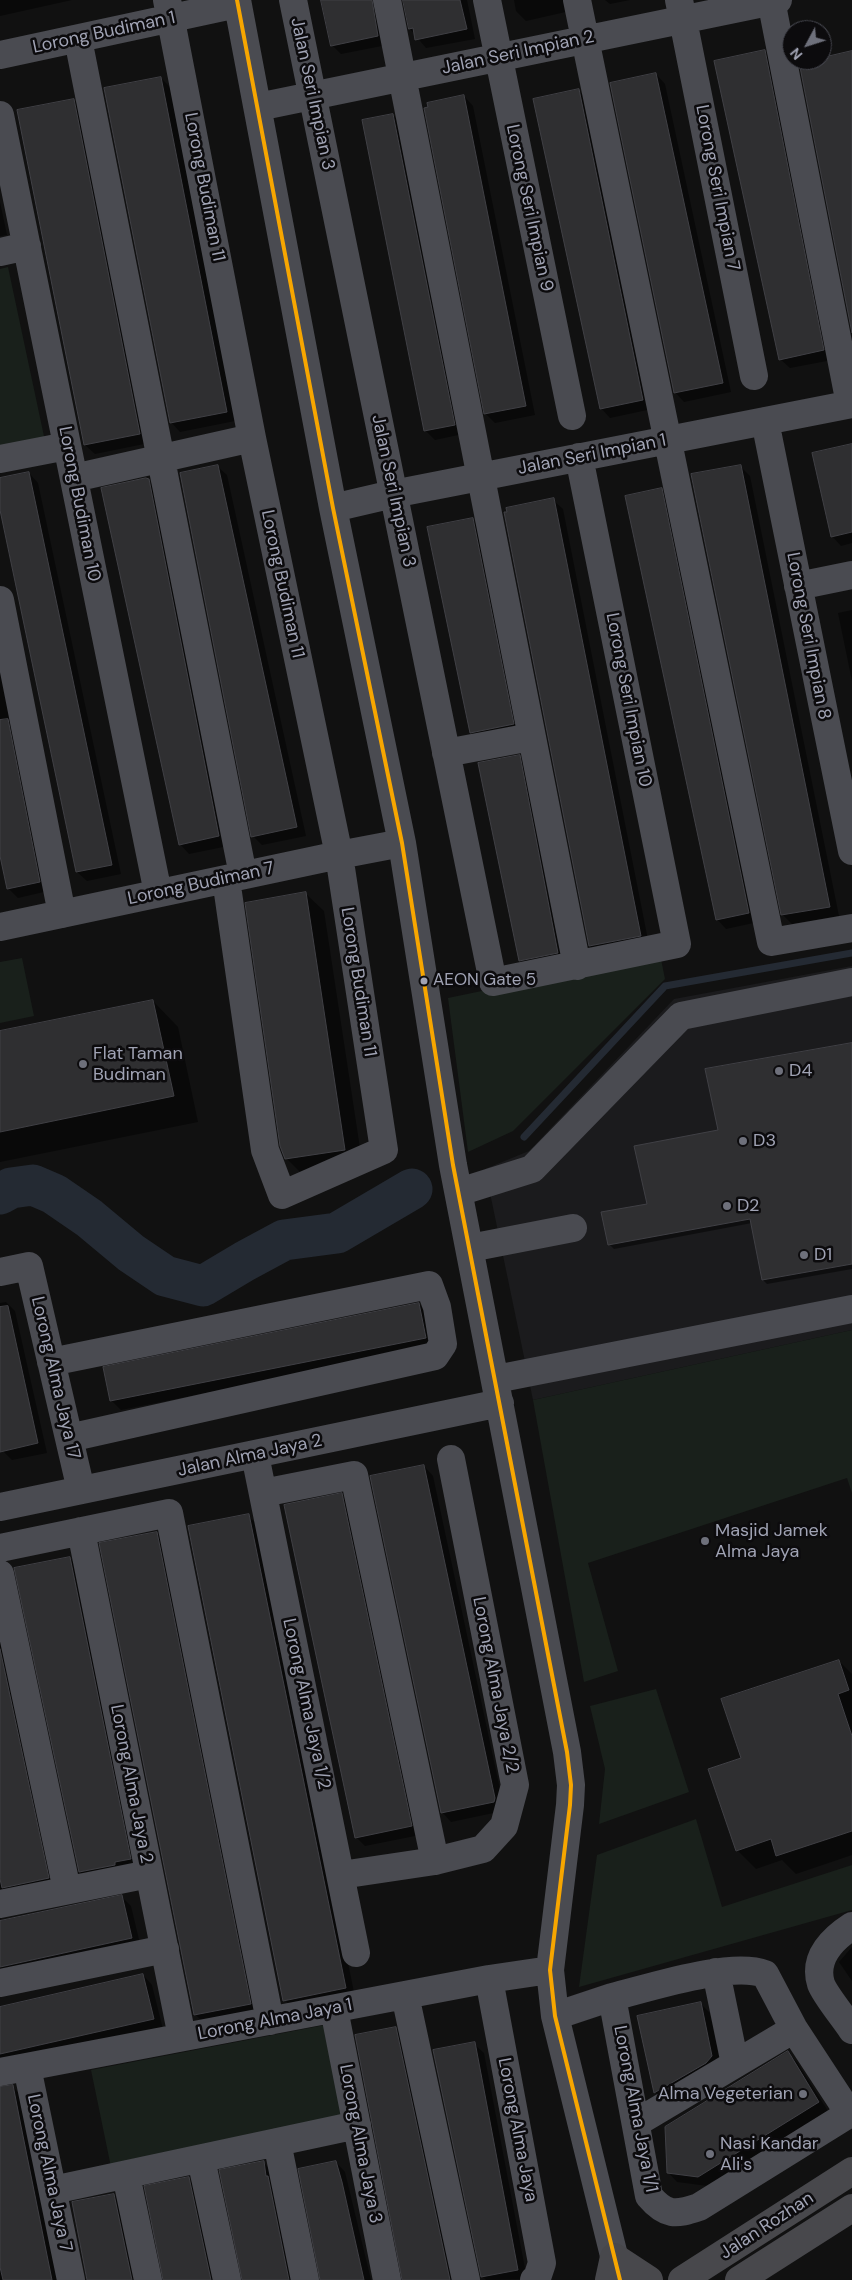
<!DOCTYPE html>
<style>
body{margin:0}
#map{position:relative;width:852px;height:2280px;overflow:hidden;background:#111;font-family:"DM Sans",sans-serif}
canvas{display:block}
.north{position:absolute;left:782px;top:20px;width:50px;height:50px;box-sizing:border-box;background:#0c0b0d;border:1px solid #474850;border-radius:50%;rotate:230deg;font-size:14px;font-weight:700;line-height:20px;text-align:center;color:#a0a3b4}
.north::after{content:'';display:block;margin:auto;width:18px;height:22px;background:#6e707b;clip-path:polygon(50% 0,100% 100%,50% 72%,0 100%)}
</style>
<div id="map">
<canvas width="852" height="2280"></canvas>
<div class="north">N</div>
</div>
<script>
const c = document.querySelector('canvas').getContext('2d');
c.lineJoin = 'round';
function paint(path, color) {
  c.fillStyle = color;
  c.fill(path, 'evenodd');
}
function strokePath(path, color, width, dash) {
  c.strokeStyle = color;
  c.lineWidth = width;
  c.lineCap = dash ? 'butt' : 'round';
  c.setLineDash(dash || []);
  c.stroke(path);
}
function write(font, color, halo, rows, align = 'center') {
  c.font = font + ' "DM Sans",sans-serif';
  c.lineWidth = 5;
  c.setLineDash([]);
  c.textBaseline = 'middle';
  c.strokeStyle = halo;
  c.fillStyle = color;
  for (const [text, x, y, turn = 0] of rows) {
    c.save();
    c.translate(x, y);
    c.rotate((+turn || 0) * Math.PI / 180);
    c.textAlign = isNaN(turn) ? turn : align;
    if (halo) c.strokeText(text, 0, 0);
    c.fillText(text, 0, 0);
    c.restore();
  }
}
const built = new Path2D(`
 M 852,966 L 852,1330 L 533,1400 L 485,1169 L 529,1151 L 674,999 Z`);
const green = new Path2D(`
 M 8,267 L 45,441 L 0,450 L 0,269 Z
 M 660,954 L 665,979 L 513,1131 L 468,1152 L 448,998 Z
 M 22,958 L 34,1016 L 0,1023 L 0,962 Z
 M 852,1330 L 852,1493 L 847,1478 L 588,1563 L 618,1671 L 584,1682 L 533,1400 Z
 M 656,1689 L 689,1792 L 599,1824 L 605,1769 L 590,1706 Z
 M 696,1819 L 722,1907 L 852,1865 L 852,1910 L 579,1987 L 597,1855 Z
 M 325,2025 L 344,2121 L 111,2167 L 91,2070 Z`);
const shadow = new Path2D(`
 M 0,0 L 72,0 L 0,16 Z
 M 322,0 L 385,0 L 387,45 L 341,54 L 332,45 Z
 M 403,0 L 467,0 L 475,39 L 426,48 L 410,29 Z
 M 514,0 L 568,0 L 570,11 L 526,21 L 516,11 Z
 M 605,0 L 630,0 L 610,4 Z
 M 765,52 L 774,61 L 832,360 L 790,368 L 780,359 Z
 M 656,74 L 665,84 L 731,392 L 684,402 L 675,392 Z
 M 161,78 L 170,87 L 235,421 L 180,432 L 171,422 Z
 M 579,91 L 588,100 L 652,409 L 610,418 L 601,408 Z
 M 464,96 L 473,106 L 535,415 L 495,423 L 486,414 L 426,109 Z
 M 74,100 L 83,110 L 149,443 L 95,454 L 85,445 Z
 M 393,115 L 403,125 L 463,434 L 435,440 L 425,430 Z
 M 0,202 L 7,235 L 0,236 Z
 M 852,446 L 852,543 L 841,546 L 832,536 Z
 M 217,466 L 227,475 L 306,836 L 262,845 L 253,836 Z
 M 740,466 L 750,476 L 839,916 L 792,924 L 782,914 Z
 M 29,473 L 38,483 L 121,874 L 87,881 L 77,872 L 0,504 L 0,479 Z
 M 148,480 L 158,490 L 228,846 L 189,854 L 180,844 Z
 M 661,489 L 671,499 L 758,922 L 726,929 L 717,919 Z
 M 553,500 L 563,509 L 649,945 L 600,955 L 590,946 Z
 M 473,520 L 482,529 L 522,734 L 480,741 L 471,732 Z
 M 852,610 L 852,681 L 838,613 Z
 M 0,653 L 48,891 L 18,898 L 8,888 L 0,850 Z
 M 519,756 L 529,766 L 567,962 L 529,970 L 520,960 Z
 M 305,893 L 324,911 L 363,1168 L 305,1177 L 286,1158 Z
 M 153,1001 L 178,1027 L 198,1122 L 0,1162 L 0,1033 Z
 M 852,1044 L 852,1269 L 767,1284 L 763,1280 L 752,1223 L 614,1249 L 609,1244 L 719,1131 Z
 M 6,1302 L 15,1311 L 47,1453 L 12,1460 L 3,1451 L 0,1439 L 0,1303 Z
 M 419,1304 L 428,1314 L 435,1347 L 121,1410 L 111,1400 Z
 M 424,1466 L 433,1476 L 504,1808 L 503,1811 L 451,1822 L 442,1812 Z
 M 341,1495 L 351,1504 L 420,1835 L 365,1846 L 356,1837 Z
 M 248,1516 L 258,1525 L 355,1997 L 294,2009 L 285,2000 Z
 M 156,1533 L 166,1542 L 259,2013 L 205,2024 L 195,2014 Z
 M 70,1558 L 79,1568 L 139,1868 L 90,1881 L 80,1872 Z
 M 0,1616 L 57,1887 L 0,1893 Z
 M 839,1661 L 852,1674 L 852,1855 L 796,1874 L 782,1860 L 756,1869 L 737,1850 L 743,1759 Z
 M 122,1897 L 131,1906 L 141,1948 L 0,1980 L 0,1923 Z
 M 852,1947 L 852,1981 L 839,1962 Z
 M 143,1975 L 152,1985 L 163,2029 L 0,2069 L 0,2008 Z
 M 700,2003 L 710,2013 L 721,2066 L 664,2101 L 655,2092 Z
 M 396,2029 L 405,2038 L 458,2280 L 403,2280 Z
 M 474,2044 L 484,2053 L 527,2279 L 486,2280 L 482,2276 Z
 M 788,2053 L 797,2062 L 828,2111 L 708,2186 L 677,2182 L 668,2172 Z
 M 0,2087 L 13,2087 L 22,2096 L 59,2280 L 0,2280 Z
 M 263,2162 L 273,2172 L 292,2280 L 243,2280 Z
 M 336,2162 L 345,2172 L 371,2280 L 321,2280 Z
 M 188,2178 L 198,2188 L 218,2280 L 164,2280 Z
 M 114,2195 L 123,2205 L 139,2280 L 88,2280 Z`);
const stream = new Path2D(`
 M 524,1137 L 665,986 L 852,953`);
const river = new Path2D(`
 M 0,1194 L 11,1188 L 33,1185 L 54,1194 L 89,1218 L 131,1253 L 165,1276 L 203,1286 L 245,1261 L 284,1240 L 337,1233 L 412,1189`);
const building = new Path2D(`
 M 321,0 L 372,0 L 378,36 L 331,46 Z
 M 403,0 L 460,0 L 467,29 L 415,40 L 413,28 L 409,29 Z
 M 765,50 L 824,350 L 779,360 L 714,61 Z
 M 852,51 L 852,333 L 799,62 L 822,60 L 822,58 Z
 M 656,73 L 723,383 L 674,393 L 610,83 Z
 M 161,77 L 227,412 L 170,423 L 104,88 Z
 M 579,89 L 643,400 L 600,409 L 533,99 Z
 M 464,95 L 526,406 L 484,414 L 424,108 L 428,107 L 427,103 Z
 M 74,99 L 140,434 L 84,445 L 17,110 Z
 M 393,114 L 455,425 L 424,431 L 362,120 Z
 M 852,444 L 852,532 L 831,537 L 812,453 Z
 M 218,465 L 297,827 L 251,837 L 180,473 Z
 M 741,465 L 830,907 L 781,915 L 691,474 Z
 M 29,472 L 112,865 L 76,872 L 0,510 L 0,478 Z
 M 146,478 L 149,479 L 219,836 L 179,845 L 101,488 Z
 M 662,488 L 749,913 L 716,920 L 625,496 Z
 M 554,498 L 641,936 L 589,946 L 504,512 L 507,512 L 506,508 Z
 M 473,518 L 514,724 L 470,733 L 427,527 Z
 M 8,719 L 40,882 L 7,889 L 0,856 L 0,720 Z
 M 520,755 L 558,953 L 519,961 L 478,763 Z
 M 306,892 L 345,1150 L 285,1159 L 280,1146 L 245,903 Z
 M 153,1000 L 174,1096 L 0,1132 L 0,1031 Z
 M 852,1043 L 852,1264 L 762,1280 L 750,1219 L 608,1245 L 601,1212 L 647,1204 L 634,1146 L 718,1130 L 705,1069 Z
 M 419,1303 L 426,1338 L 110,1401 L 103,1367 Z
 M 8,1306 L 38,1443 L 0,1452 L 0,1307 Z
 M 424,1465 L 495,1798 L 494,1802 L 441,1813 L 370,1476 Z
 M 342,1493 L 412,1826 L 355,1838 L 284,1505 Z
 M 249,1514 L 346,1988 L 283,2001 L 188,1526 Z
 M 157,1532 L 251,2004 L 194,2015 L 99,1543 Z
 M 70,1557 L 131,1859 L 115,1862 L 115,1865 L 79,1872 L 14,1568 Z
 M 0,1649 L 49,1878 L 2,1888 L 0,1879 Z
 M 839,1660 L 849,1690 L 838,1694 L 852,1736 L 852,1831 L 776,1856 L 771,1839 L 736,1851 L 708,1769 L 741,1758 L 721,1699 Z
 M 122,1895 L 132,1938 L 0,1967 L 0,1921 Z
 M 143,1974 L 154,2019 L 0,2054 L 0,2007 Z
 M 701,2002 L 712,2056 L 706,2063 L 654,2093 L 637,2016 Z
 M 396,2027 L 450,2280 L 402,2280 L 355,2035 Z
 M 475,2042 L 518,2270 L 481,2277 L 433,2050 Z
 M 788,2051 L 819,2102 L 698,2177 L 667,2173 L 665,2127 Z
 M 13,2085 L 21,2126 L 52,2280 L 3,2280 L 0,2267 L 0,2087 Z
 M 264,2161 L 266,2176 L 268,2176 L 289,2280 L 242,2280 L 219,2170 Z
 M 336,2161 L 342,2182 L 364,2280 L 320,2280 L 298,2169 Z
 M 189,2177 L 211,2280 L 163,2280 L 144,2186 Z
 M 114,2194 L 132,2280 L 87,2280 L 72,2202 Z`);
const minor = new Path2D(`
 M 167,0 L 252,438 L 339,855 L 384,1150 L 282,1195 L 265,1150 L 226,879
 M 237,0 L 333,508 L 402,843 L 453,1165 L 567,1752 L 571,1785 L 570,1805 L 550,1970 L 555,2016 L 620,2280
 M 293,0 L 493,982 L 677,944 L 579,457
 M 387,0 L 577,966
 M 487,0 L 572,416
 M 577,0 L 771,942 L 852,928
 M 679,0 L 754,376
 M 771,0 L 850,404
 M 78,39 L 243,875
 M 0,55 L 237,4
 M 258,107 L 778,0
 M 0,115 L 158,893
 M 0,252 L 27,246
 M 765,421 L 852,851
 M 0,459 L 67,446
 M 74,478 L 252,438
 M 333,508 L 393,494 L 852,404
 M 798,586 L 852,575
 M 0,600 L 62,914
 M 446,753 L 531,737
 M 0,927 L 339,855 L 402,843
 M 459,1192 L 532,1169 L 681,1016 L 852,982
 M 470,1248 L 573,1228
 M 0,1272 L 29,1266 L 81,1490
 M 51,1362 L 429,1285 L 437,1307 L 443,1344 L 435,1356 L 69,1438
 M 496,1379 L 852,1309
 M 255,1455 L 356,1953
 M 263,1493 L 354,1475 L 435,1861
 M 0,1507 L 500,1403
 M 81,1531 L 182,2037
 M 0,1548 L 169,1513 L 270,2021
 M 0,1574 L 67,1890
 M 341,1875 L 435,1861 L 483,1849 L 504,1826 L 515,1785 L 451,1459
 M 0,1904 L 149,1874
 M 852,1926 C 832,1939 813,1958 821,1984 C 825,1995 845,2019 852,2030
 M 716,1972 L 735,2064
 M 489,1979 L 542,2263 L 537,2278 L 534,2280
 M 0,1983 L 165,1949
 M 405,1995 L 466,2280
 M 612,1997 C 649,1988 730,1961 765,1974 L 794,2029 L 849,2113
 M 334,2009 L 387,2280
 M 555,2016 L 612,1997 L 649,2196 C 666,2216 675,2215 699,2207 L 852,2112
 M 27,2067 L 71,2280
 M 0,2072 L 489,1979 L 550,1970
 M 636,2123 L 794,2029
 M 277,2142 L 305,2280
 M 201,2159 L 227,2280
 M 126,2175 L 148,2280
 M 53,2190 L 357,2125`);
const major = new Path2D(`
 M 609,2280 L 614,2257 L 649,2280
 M 682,2280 L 852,2171
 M 739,2280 L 852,2208`);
const bus1 = new Path2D(`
 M 237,0 L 333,508 L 402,843 L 453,1165 L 567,1752 L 571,1785 L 570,1805 L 550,1970 L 555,2016 L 620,2280`);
const markers = [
 [424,981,4.5,"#a0a3b4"],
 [83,1064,5,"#6e707b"],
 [779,1071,5,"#6e707b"],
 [743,1141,5,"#6e707b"],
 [727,1206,5,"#6e707b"],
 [804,1255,5,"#6e707b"],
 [705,1541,5,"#6e707b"],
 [803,2094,5,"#6e707b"],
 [710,2154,5,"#6e707b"]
];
const busNames = [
 ["AEON Gate 5",433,981]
];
const streetNames = [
 ["Lorong Budiman 1",104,33,-12],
 ["Jalan Seri Impian 2",518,53,-12],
 ["Jalan Seri Impian 3",312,94,78],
 ["Lorong Budiman 11",204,187,79],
 ["Lorong Seri Impian 7",717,188,79],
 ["Lorong Seri Impian 9",529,208,78],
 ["Jalan Seri Impian 1",592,455,-11],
 ["Jalan Seri Impian 3",393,491,78],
 ["Lorong Budiman 10",79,504,79],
 ["Lorong Budiman 11",282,584,78],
 ["Lorong Seri Impian 8",808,636,79],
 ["Lorong Seri Impian 10",628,700,79],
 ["Lorong Budiman 7",201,884,-12],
 ["Lorong Budiman 11",358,982,81],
 ["Lorong Alma Jaya 17",55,1378,77],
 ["Jalan Alma Jaya 2",250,1456,-12],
 ["Lorong Alma Jaya 2/2",495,1685,79],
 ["Lorong Alma Jaya 1/2",306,1704,78],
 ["Lorong Alma Jaya 2",131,1784,79],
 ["Lorong Alma Jaya 1",275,2020,-11],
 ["Lorong Alma Jaya 1/1",635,2109,79],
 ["Lorong Alma Jaya",517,2130,79],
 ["Lorong Alma Jaya 3",360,2144,79],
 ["Lorong Alma Jaya 7",49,2173,78],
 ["Jalan Rozhan",767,2226,-33]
];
const poiNames = [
 ["Flat Taman",93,1054],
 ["Budiman",93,1075],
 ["D4",789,1071],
 ["D3",753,1141],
 ["D2",737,1206],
 ["D1",814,1255],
 ["Masjid Jamek",715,1531],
 ["Alma Jaya",715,1552],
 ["Alma Vegeterian",793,2094,"right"],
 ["Nasi Kandar",720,2144],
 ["Ali's",720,2165]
];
paint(built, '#1b1b1d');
paint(green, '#19201b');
paint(shadow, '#0007');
strokePath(stream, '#242a33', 7);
strokePath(river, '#242a33', 41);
paint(building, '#2f2f31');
strokePath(building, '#404045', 1);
strokePath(minor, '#4a4b51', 28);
strokePath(major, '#48484c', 28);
strokePath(bus1, '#f7a600', 4);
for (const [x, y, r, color] of markers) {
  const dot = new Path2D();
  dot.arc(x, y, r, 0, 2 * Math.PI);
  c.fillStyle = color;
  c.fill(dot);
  strokePath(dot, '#0c0b0d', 2);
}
write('17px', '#a0a3b4', '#0c0b0d', busNames, 'left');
write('18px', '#a0a3b4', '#0c0b0d', streetNames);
write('18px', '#a0a3b4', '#0c0b0d', poiNames, 'left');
</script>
